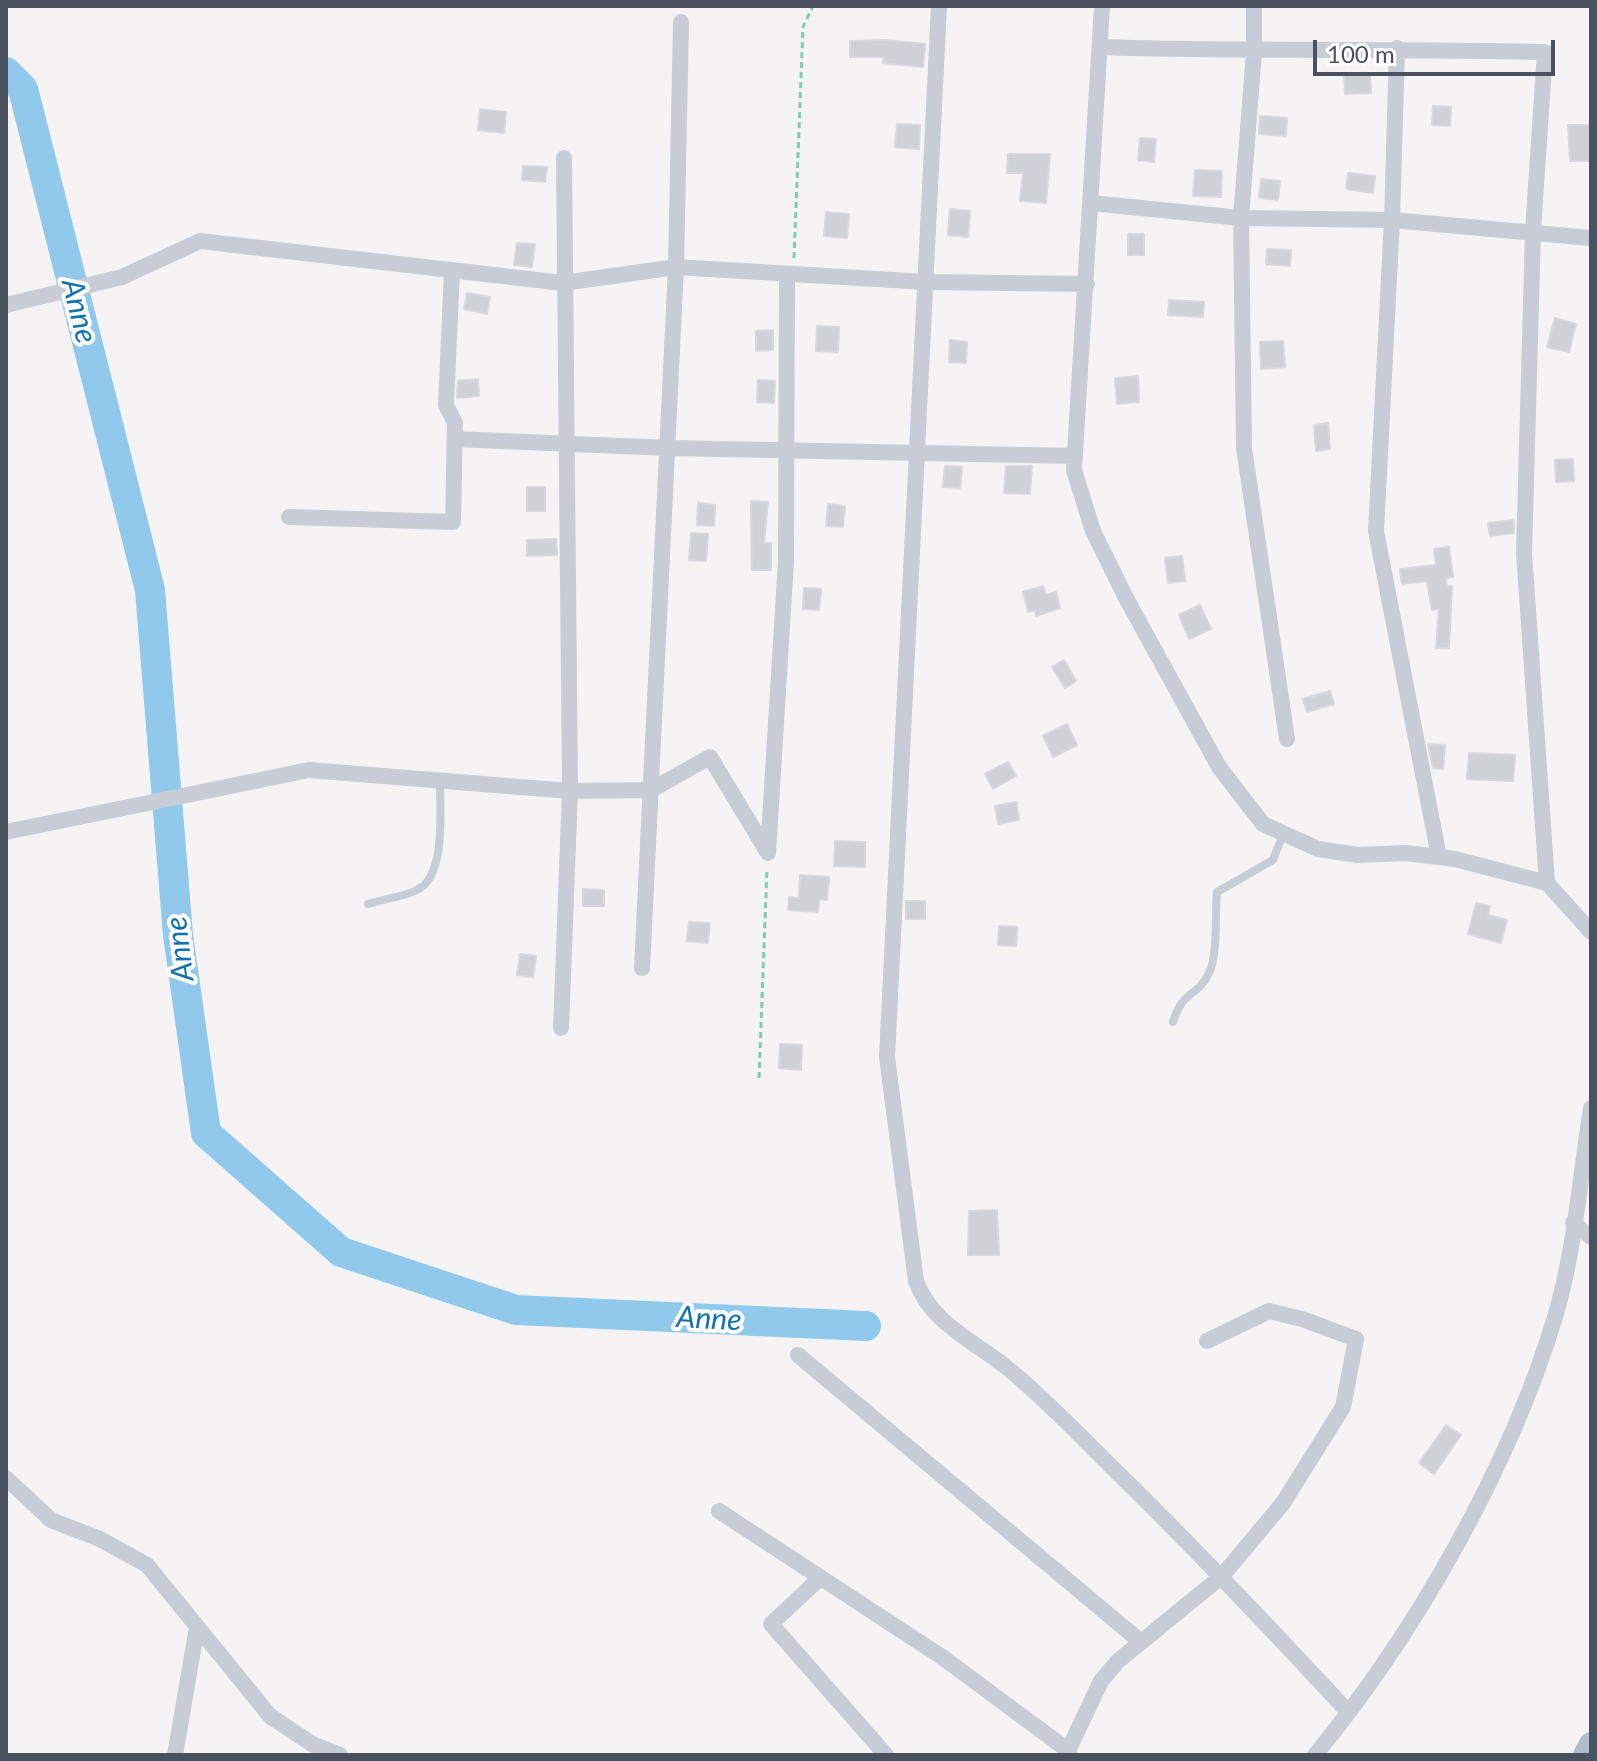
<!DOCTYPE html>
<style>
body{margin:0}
#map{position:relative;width:1597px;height:1761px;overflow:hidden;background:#f5f3f3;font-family:Lato,sans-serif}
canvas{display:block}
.frame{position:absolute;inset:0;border:8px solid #4a5260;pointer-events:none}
.scale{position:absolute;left:1313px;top:40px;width:242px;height:36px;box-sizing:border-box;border:4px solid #4a5260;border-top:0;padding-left:10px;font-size:24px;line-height:28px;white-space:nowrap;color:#4a5260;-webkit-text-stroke:6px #fff;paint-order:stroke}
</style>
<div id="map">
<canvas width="1597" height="1761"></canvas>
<div class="frame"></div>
<div class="scale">100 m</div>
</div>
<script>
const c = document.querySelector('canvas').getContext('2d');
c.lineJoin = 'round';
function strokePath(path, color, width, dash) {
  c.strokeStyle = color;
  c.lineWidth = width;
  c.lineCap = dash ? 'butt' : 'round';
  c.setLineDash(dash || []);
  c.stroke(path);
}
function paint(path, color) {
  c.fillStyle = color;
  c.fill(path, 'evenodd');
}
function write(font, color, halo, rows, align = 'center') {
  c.font = font + ' Lato,sans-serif';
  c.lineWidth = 8;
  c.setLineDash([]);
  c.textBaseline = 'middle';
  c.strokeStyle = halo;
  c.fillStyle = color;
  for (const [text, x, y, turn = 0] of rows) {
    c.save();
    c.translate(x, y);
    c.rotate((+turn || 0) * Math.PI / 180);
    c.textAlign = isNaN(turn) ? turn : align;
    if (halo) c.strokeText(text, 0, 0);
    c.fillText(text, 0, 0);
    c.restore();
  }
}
const river = new Path2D(`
 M 6,72 L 23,89 L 150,590 L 178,935 L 206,1133 L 341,1252 L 516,1310 L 866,1326`);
const building = new Path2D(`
 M 885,40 L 925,44 L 923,67 L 883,63 L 884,57 L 850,57 L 850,41 Z
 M 1370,74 L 1371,93 L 1345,94 L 1344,75 Z
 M 1433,106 L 1451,107 L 1450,126 L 1432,125 Z
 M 480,109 L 506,112 L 504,133 L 478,130 Z
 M 1260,116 L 1287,118 L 1286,136 L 1259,134 Z
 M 897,124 L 920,125 L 919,149 L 895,147 Z
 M 1568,125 L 1591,125 L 1591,161 L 1570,161 Z
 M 1140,138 L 1156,139 L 1154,162 L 1138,160 Z
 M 1008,154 L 1050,154 L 1046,203 L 1020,201 L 1023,173 L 1007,173 Z
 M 523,166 L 547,167 L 545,182 L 522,180 Z
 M 1195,170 L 1222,171 L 1221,197 L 1193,196 Z
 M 1348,173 L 1375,176 L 1373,193 L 1346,189 Z
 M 1261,179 L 1280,181 L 1278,200 L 1259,198 Z
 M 950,209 L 970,211 L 968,237 L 948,235 Z
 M 826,212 L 849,214 L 847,238 L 824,236 Z
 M 1128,234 L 1144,234 L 1144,255 L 1128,255 Z
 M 517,243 L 535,244 L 532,267 L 514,265 Z
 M 1267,249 L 1291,250 L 1290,266 L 1266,264 Z
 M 467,293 L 490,297 L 487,314 L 464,309 Z
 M 1169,300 L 1204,302 L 1203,317 L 1168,315 Z
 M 1555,318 L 1576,324 L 1569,352 L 1547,347 Z
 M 817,326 L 839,327 L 838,352 L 816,351 Z
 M 773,330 L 773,350 L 756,351 L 756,331 Z
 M 950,340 L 967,342 L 966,363 L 949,362 Z
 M 1283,341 L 1285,367 L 1261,369 L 1260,342 Z
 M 1138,376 L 1139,402 L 1117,404 L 1115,378 Z
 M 478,379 L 479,396 L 457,398 L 458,381 Z
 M 758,380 L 775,381 L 774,403 L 757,402 Z
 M 1328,423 L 1330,449 L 1316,451 L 1314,425 Z
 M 1573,459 L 1574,481 L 1556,482 L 1555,460 Z
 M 945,466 L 962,467 L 960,488 L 943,487 Z
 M 1006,466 L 1032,466 L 1030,494 L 1004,493 Z
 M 527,487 L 545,487 L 545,511 L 527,511 Z
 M 751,501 L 768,502 L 764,543 L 771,543 L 771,570 L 752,570 Z
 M 698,503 L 715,505 L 714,526 L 697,525 Z
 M 828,504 L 845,506 L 843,527 L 826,526 Z
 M 1514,520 L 1514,533 L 1490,536 L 1488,523 Z
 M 691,533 L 708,534 L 706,561 L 689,560 Z
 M 556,539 L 557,555 L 527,556 L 527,540 Z
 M 1449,547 L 1453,577 L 1446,578 L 1447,586 L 1452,586 L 1449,648 L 1436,648 L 1439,609 L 1432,610 L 1427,581 L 1402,584 L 1400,569 L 1436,565 L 1434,549 Z
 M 1182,556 L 1185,581 L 1168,583 L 1165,558 Z
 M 1043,586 L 1046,595 L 1056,592 L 1060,608 L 1036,616 L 1035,610 L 1028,612 L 1023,592 Z
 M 804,588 L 821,589 L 819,610 L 803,609 Z
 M 1200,605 L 1211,629 L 1189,639 L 1179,615 Z
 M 1064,660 L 1076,681 L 1065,688 L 1052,667 Z
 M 1330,691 L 1334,704 L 1307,712 L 1303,699 Z
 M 1067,724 L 1077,745 L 1053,757 L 1043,736 Z
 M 1428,744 L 1445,745 L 1443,769 L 1433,768 Z
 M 1469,753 L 1515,755 L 1513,781 L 1467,779 Z
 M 1008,762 L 1016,776 L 993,789 L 985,774 Z
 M 1016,802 L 1019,820 L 998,824 L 995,806 Z
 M 835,841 L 865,842 L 865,867 L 834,866 Z
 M 800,875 L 829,877 L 827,900 L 819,899 L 818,912 L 788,910 L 789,897 L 799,898 Z
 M 583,889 L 604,890 L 604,906 L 583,906 Z
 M 906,901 L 925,901 L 925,919 L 906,919 Z
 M 1476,903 L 1490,906 L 1488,915 L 1507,920 L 1501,943 L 1468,934 Z
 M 689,922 L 710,923 L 708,943 L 687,941 Z
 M 999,926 L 1017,927 L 1016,946 L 998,945 Z
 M 520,954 L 536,956 L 533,977 L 517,975 Z
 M 780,1044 L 802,1045 L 801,1070 L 779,1068 Z
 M 997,1210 L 999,1255 L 968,1255 L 969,1211 Z
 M 1446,1425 L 1461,1435 L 1434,1474 L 1419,1463 Z`);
const path = new Path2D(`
 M 794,258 L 803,27 L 813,6
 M 759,1078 L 767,869`);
const lane = new Path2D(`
 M 368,904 C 384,899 403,897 417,890 C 446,877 440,810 440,783
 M 1173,1022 C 1183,989 1198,997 1209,973 C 1218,956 1215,912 1217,892 L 1273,860 L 1283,834`);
const street = new Path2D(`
 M 939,6 L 887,1057 L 916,1281 C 931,1324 978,1343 1011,1371 C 1053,1406 1090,1446 1129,1484 C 1204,1558 1276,1634 1348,1712
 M 1102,6 L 1074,470 L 1093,531 L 1126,598 L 1219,767 L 1263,824 L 1318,849 L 1358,855 L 1405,853 L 1455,859 L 1547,883 L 1591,932
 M 1254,6 L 1254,52 L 1241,218 L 1244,448 L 1287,739
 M 1100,47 C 1248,52 1396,48 1545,52 L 1533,231 L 1524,553 L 1547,883
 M 1397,48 L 1392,220 L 1376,531 L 1439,857
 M 1091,203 L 1241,218 L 1392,220 L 1591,238
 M 6,305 L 122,277 L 200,241 L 563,283 L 676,267 L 926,282 L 1087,284
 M 455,439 L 668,448 L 1075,456
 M 289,517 L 453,522 L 455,423 L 446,405 L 452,270
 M 6,832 L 309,770 L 570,791 L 651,790 L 710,757 L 768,853
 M 768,853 L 786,561 L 787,274
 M 642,968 L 676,267 L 681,22
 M 561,1028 L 570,791 L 564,158
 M 1573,1223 L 1591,1237
 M 798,1355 L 1141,1642
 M 6,1478 L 51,1520 L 100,1539 L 147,1565 L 270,1716 L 312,1744 L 340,1755
 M 719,1511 L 942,1657 L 1069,1751
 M 819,1579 L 771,1624 L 886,1755
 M 175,1755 L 197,1627
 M 1066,1755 L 1101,1681 L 1118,1661 L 1222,1576 L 1283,1503 L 1343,1407 L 1356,1339 L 1302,1319 L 1269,1311 L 1207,1341
 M 1315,1755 C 1415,1634 1510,1467 1555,1317 C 1575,1250 1580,1177 1591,1108`);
const primary = new Path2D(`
 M 1585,1755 L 1591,1744`);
const waterNames = [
 ["Anne",79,311,76],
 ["Anne",180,949,-97],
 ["Anne",709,1319,3]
];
strokePath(river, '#91c9ec', 30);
paint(building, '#cfd1d6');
strokePath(building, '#d7d7dd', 2);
strokePath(path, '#7bceb4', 3, [6, 4]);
strokePath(lane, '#c7ccd6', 8);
strokePath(street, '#c7ccd6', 16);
strokePath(primary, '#b3bdd0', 24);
write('italic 30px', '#0f71ae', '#fff', waterNames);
</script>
